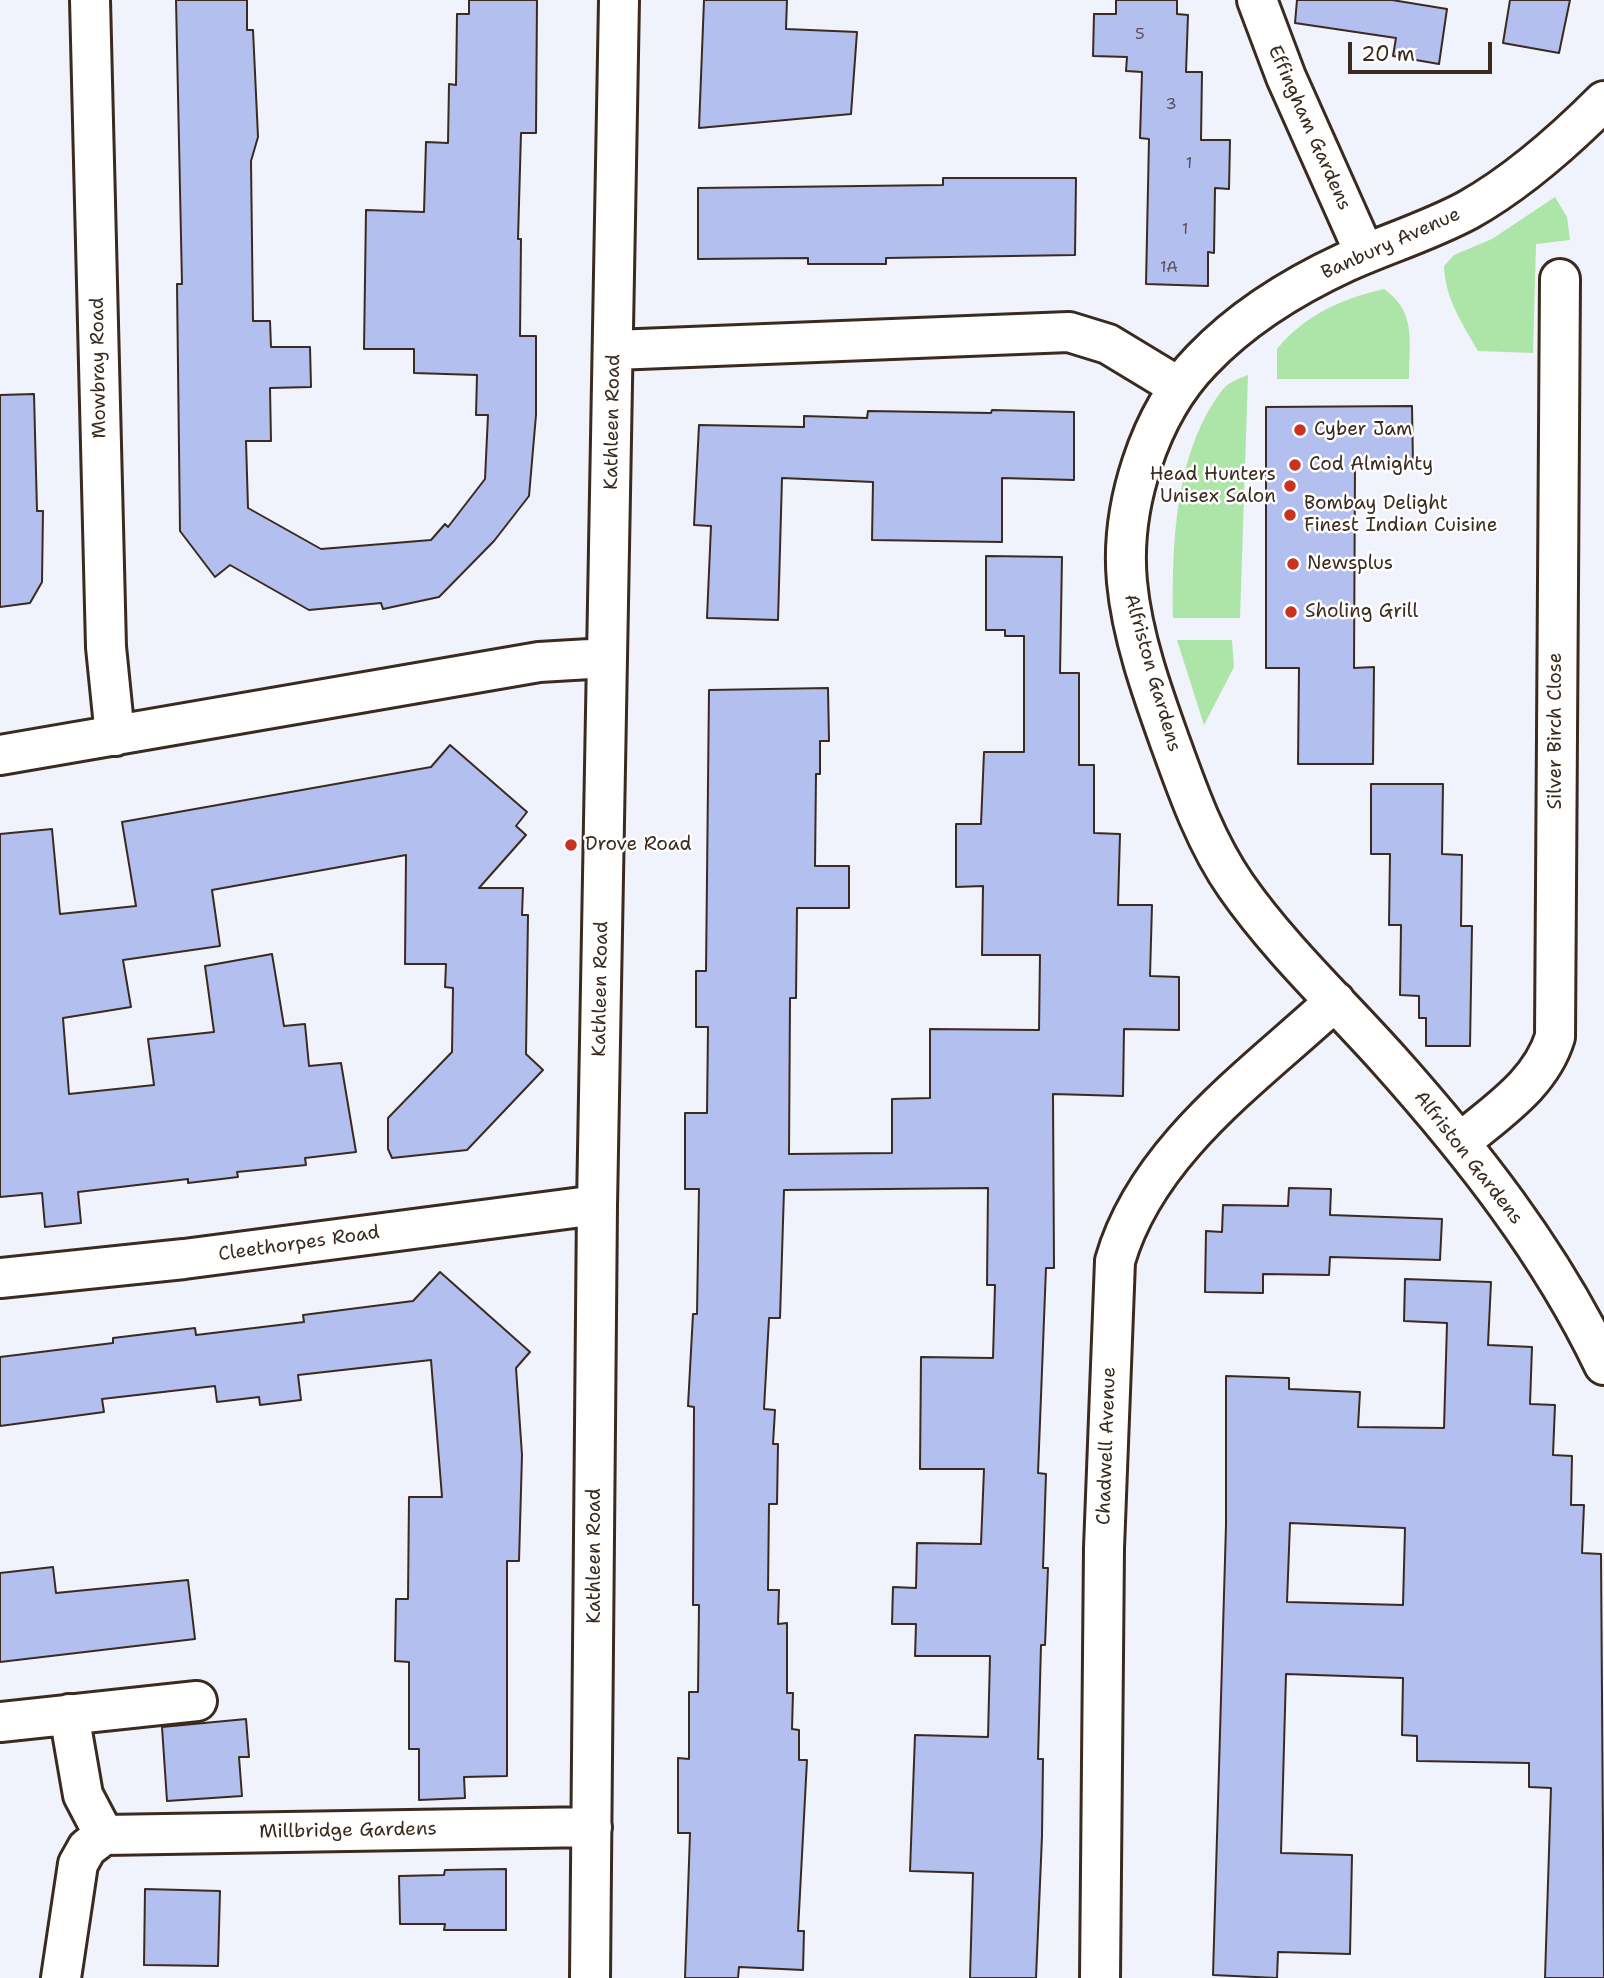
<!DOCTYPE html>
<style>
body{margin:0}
#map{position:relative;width:1604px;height:1978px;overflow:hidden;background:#f0f2fc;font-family:"Shantell Sans",sans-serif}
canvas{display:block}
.scale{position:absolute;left:1348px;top:42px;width:144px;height:32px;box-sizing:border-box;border:4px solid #3b2a1e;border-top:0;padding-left:9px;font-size:21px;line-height:24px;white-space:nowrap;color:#3b2a1e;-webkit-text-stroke:5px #fff;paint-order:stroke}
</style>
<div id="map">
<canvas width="1604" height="1978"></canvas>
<div class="scale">20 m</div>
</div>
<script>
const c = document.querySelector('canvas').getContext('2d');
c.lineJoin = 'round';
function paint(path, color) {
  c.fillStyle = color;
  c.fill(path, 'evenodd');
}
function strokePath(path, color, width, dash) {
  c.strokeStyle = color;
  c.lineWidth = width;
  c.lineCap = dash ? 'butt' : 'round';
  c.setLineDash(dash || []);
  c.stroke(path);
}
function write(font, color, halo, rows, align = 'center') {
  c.font = font + ' "Shantell Sans",sans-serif';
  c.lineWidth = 5;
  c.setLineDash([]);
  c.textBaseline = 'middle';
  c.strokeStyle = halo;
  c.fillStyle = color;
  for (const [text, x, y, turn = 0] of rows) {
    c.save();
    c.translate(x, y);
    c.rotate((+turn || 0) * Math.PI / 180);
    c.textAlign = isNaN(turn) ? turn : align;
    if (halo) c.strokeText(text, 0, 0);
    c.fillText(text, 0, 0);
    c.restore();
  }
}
const green = new Path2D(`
 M 1555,197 L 1567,217 L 1570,240 L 1536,244 L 1533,353 L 1478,351 C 1462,323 1445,298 1444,266 L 1454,255 L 1492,239 Z
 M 1384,289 C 1417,312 1409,342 1409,379 L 1277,379 L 1277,349 C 1305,315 1341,299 1384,289 Z
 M 1248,375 L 1240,618 L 1173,618 C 1172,543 1175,449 1224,388 C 1230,382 1240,378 1248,375 Z
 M 1177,640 L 1232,640 L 1234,667 L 1204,725 Z`);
const building = new Path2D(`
 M 176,0 L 247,0 L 247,30 L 253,30 L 258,137 L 251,161 L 253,321 L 270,321 L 271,347 L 310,347 L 311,387 L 270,388 L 271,441 L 246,441 L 248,508 L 321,549 L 431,540 L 445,524 L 448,527 L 485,479 L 488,415 L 476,415 L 477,375 L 414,373 L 414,349 L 364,349 L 366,210 L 424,212 L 426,142 L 448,143 L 449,84 L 456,85 L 457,14 L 469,14 L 469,0 L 537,0 L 536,133 L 521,133 L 518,239 L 521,239 L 520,336 L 536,336 L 536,415 L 529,496 L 494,541 L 439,597 L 383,609 L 381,603 L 309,610 L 230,565 L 215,577 L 180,531 L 177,284 L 182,284 Z
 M 704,0 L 787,0 L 786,29 L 857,32 L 851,114 L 699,128 Z
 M 1116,0 L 1177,0 L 1177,14 L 1188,15 L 1186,72 L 1202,72 L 1201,140 L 1230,140 L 1229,189 L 1215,188 L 1214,253 L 1208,252 L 1208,286 L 1146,284 L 1149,139 L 1140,138 L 1142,72 L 1126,71 L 1127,57 L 1093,56 L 1094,14 L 1116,14 Z
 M 1297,0 L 1392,0 L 1447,9 L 1439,64 L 1393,56 L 1396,38 L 1295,23 Z
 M 1510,0 L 1570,0 L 1559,53 L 1503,43 Z
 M 943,178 L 1076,178 L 1075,255 L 886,258 L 886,264 L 808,264 L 808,258 L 698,259 L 698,188 L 943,185 Z
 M 34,394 L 37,511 L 43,511 L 42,582 L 30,603 L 0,607 L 0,395 Z
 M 1412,406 L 1413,465 L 1355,465 L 1354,668 L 1374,667 L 1373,764 L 1298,764 L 1299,668 L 1266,668 L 1266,407 Z
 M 992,410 L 1074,412 L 1074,480 L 1002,478 L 1002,542 L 872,540 L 873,482 L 782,478 L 778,620 L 707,618 L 711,526 L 694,525 L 699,425 L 804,427 L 804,416 L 867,418 L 868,411 L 991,413 Z
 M 986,556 L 1062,557 L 1060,673 L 1079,673 L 1079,765 L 1094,765 L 1094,833 L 1120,834 L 1118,905 L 1152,905 L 1150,976 L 1179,977 L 1179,1030 L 1124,1029 L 1123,1096 L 1053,1094 L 1054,1268 L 1046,1268 L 1038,1473 L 1046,1474 L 1043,1568 L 1048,1568 L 1045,1645 L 1041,1645 L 1038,1759 L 1043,1759 L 1042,1836 L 1036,1978 L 970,1978 L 973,1873 L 910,1871 L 915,1735 L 988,1737 L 990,1656 L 915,1656 L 916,1624 L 892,1624 L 893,1587 L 916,1588 L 917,1543 L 981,1544 L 984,1469 L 920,1469 L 921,1357 L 993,1358 L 995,1285 L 987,1285 L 988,1188 L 784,1190 L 780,1318 L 769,1318 L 764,1409 L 775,1410 L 773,1444 L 778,1444 L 777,1504 L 769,1504 L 768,1590 L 779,1590 L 778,1624 L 787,1623 L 787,1693 L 793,1693 L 792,1729 L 799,1730 L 799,1760 L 807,1760 L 798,1931 L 804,1931 L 803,1970 L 739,1967 L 738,1978 L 685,1978 L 690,1833 L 678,1833 L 678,1758 L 689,1759 L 689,1692 L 698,1692 L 699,1605 L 693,1605 L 694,1407 L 688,1406 L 693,1314 L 697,1314 L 699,1189 L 685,1189 L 685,1113 L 707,1113 L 708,1027 L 696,1027 L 696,971 L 706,971 L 709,690 L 828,688 L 829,741 L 820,741 L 820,774 L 816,774 L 815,866 L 849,866 L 849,908 L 797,908 L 796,998 L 790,998 L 789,1154 L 892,1153 L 892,1099 L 930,1098 L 930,1029 L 1039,1030 L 1040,955 L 982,955 L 983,886 L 956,887 L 956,824 L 981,824 L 984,752 L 1024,752 L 1024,636 L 1005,636 L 1005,630 L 986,630 Z
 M 450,745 L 527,812 L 516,826 L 526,835 L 479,888 L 523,888 L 522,915 L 528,915 L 526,1054 L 543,1070 L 467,1150 L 392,1158 L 388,1149 L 388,1118 L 452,1052 L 453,988 L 445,987 L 446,964 L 405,964 L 406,855 L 212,890 L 220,946 L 123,960 L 131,1007 L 63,1018 L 69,1094 L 154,1085 L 148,1039 L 214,1032 L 205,966 L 272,954 L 284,1026 L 305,1024 L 309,1066 L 341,1063 L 356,1152 L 305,1158 L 306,1165 L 237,1172 L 238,1177 L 188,1183 L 188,1179 L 78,1192 L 81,1223 L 45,1227 L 42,1193 L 0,1197 L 0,834 L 52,829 L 60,914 L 136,906 L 122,822 L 431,767 Z
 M 1371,784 L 1443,784 L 1442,854 L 1462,855 L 1461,926 L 1472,926 L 1470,1046 L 1426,1046 L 1426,1018 L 1419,1018 L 1419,996 L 1400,995 L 1401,925 L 1389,925 L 1390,854 L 1371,854 Z
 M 1289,1188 L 1331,1189 L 1330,1215 L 1442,1219 L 1440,1260 L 1330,1257 L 1329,1275 L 1263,1274 L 1263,1293 L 1205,1292 L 1206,1231 L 1222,1232 L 1223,1205 L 1288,1206 Z
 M 440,1272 L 530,1352 L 516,1368 L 522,1455 L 519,1561 L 507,1561 L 507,1776 L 464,1777 L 465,1798 L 419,1800 L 419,1749 L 409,1749 L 409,1662 L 395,1661 L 396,1599 L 408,1599 L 409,1497 L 442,1497 L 431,1360 L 298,1375 L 301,1400 L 260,1405 L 259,1397 L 217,1402 L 215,1386 L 102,1399 L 104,1412 L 0,1426 L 0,1357 L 113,1343 L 113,1338 L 195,1328 L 196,1335 L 304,1322 L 303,1315 L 413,1301 Z
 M 1405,1279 L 1491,1282 L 1488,1345 L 1532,1347 L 1530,1404 L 1555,1405 L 1553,1455 L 1572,1456 L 1571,1505 L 1584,1505 L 1582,1553 L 1601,1554 L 1604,1978 L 1545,1978 L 1551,1788 L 1529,1787 L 1529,1763 L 1417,1761 L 1417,1736 L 1402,1735 L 1403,1678 L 1286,1674 L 1281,1853 L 1352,1855 L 1350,1954 L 1278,1952 L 1277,1978 L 1213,1975 L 1226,1525 L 1226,1376 L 1289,1378 L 1289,1389 L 1360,1392 L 1358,1427 L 1444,1428 L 1447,1323 L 1404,1321 ZM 1290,1523 L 1405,1528 L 1403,1605 L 1287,1602 Z
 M 53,1567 L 56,1593 L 188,1580 L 195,1639 L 0,1662 L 0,1573 Z
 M 246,1719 L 249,1757 L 239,1757 L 242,1796 L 167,1801 L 162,1727 Z
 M 506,1869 L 506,1930 L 444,1930 L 445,1924 L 400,1924 L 399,1876 L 444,1875 L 445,1870 Z
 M 145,1889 L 220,1891 L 218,1966 L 144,1965 Z`);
const minor = new Path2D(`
 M 90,0 L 106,647 L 115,736
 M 1257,0 L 1286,77 L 1365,254
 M 1604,101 C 1563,142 1518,182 1468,210 C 1429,231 1386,244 1346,262 C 1294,286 1242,318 1202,360 C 1149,414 1120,507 1127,582 C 1132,636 1152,692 1170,742 C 1188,792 1206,843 1236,886 C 1280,949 1338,1003 1389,1060 C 1472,1153 1550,1252 1604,1365
 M 614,350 L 1069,332 L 1108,344 L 1179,387
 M 0,755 L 539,662 L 607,658
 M 1460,1143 C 1497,1111 1540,1085 1555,1037 L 1560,279
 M 0,1278 L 184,1259 L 597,1205
 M 69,1714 L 83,1795 L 104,1835
 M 0,1722 L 197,1701
 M 61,1978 L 78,1864 L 87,1848 L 104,1835 L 592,1827
 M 590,1978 L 597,1205 L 619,0
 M 1100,1978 L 1104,1548 L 1115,1261 C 1147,1150 1253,1077 1335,1001`);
const markers = [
 [1300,430,7,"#c8321e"],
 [1295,465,7,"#c8321e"],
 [1290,486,7,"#c8321e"],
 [1290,515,7,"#c8321e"],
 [1293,564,7,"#c8321e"],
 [1291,612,7,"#c8321e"],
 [571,845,7,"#c8321e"]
];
const numberNames = [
 ["5",1140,35],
 ["3",1171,105],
 ["1",1189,164],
 ["1",1185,230],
 ["1A",1169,268]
];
const streetNames = [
 ["Effingham Gardens",1309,128,66],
 ["Banbury Avenue",1391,244,-24],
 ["Mowbray Road",99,368,-91],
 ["Kathleen Road",613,422,-89],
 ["Alfriston Gardens",1152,673,74],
 ["Silver Birch Close",1556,731,-90],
 ["Kathleen Road",601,989,-89],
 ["Alfriston Gardens",1468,1158,52],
 ["Cleethorpes Road",299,1244,-8],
 ["Chadwell Avenue",1107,1446,-88],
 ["Kathleen Road",595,1556,-90],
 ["Millbridge Gardens",348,1831,-1]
];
const poiNames = [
 ["Cyber Jam",1314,430],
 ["Cod Almighty",1309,465],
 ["Head Hunters",1276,475,"right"],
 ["Unisex Salon",1276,497,"right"],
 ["Bombay Delight",1304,504],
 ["Finest Indian Cuisine",1304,526],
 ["Newsplus",1307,564],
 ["Sholing Grill",1305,612],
 ["Drove Road",585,845]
];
paint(green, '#ade4a8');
paint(building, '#b2bfef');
strokePath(building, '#3b2a1e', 2);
strokePath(minor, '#3b2a1e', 44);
strokePath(minor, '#fff', 38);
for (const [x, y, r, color] of markers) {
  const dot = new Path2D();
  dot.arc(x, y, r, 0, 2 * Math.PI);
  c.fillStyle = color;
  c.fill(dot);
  strokePath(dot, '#fff', 2.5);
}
write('16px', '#594f52', null, numberNames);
write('19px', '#3b2a1e', '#fff', streetNames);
write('19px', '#3b2a1e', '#fff', poiNames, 'left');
</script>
